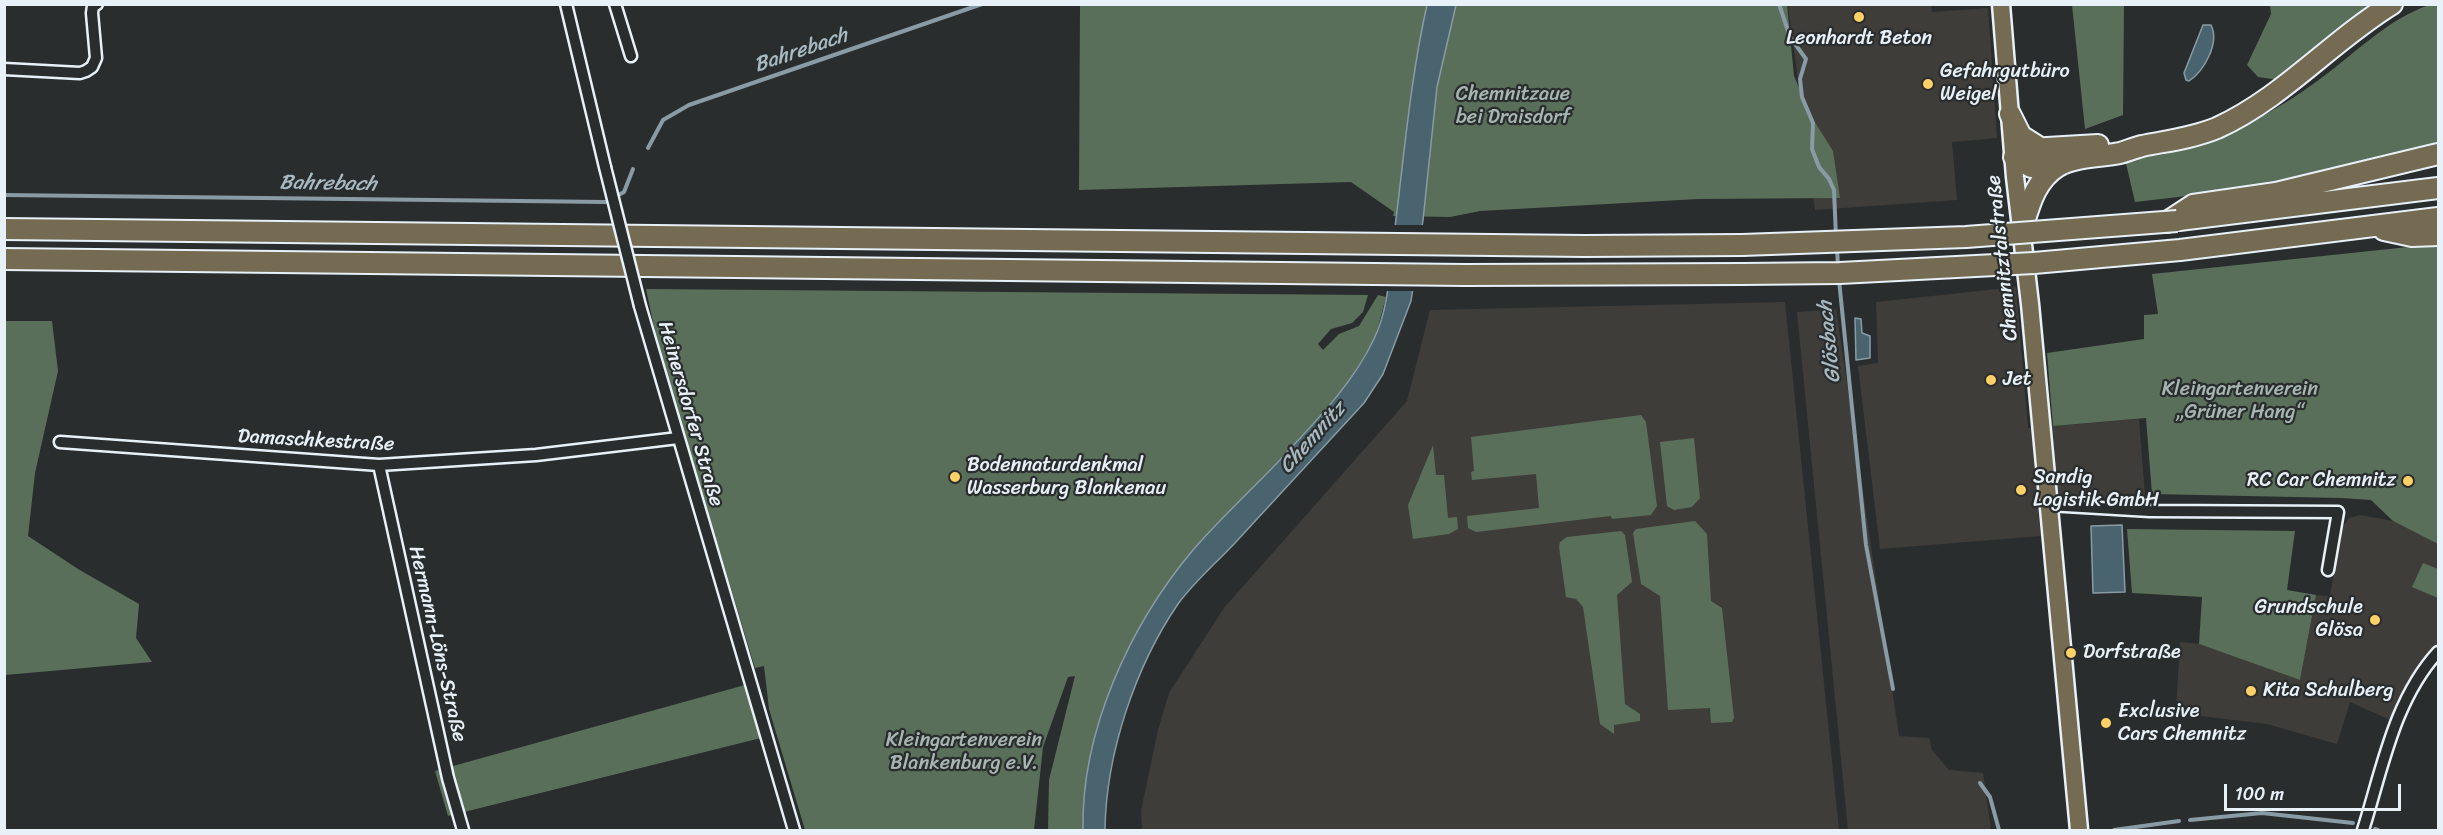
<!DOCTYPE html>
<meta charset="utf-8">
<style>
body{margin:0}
#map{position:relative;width:2443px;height:835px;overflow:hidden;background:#2a2d2e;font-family:Sriracha,sans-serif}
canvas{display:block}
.frame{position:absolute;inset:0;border:6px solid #e8f1f8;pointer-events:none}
.scale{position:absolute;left:2224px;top:784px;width:177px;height:27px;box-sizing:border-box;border:3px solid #e8f1f8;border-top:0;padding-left:8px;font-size:18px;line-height:21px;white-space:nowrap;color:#e8f1f8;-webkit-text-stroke:4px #2a2d2e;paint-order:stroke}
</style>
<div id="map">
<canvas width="2443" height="835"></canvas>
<div class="frame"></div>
<div class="scale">100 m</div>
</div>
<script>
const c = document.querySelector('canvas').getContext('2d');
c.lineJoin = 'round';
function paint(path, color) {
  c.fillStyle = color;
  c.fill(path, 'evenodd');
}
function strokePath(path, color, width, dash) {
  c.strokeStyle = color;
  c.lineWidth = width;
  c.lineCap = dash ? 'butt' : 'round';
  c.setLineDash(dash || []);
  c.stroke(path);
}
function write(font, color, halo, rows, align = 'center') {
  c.font = font + ' Sriracha,sans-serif';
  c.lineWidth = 4.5;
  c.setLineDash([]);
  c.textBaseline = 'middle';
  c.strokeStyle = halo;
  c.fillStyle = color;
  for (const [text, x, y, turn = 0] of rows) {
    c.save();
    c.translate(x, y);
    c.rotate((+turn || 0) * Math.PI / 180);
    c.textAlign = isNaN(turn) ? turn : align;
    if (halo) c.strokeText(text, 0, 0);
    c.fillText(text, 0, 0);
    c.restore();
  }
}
const built = new Path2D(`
 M 1788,5 L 1931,5 L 1932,12 L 1988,8 L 1997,138 L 1952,142 L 1957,200 L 1815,210 Z
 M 2016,287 L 2028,428 L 2139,419 L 2145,496 L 2037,501 L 2041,536 L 1880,549 L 1858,366 L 1878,363 L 1876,302 Z
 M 1785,302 L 1839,830 L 1142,830 L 1141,811 L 1158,730 L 1169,693 L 1224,608 L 1407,401 L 1430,310 Z
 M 1836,309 L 1899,736 L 1929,738 L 1932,750 L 1949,770 L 1983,773 L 1991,830 L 1848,830 L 1797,312 Z
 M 2360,515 L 2393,521 L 2438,544 L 2438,644 L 2428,656 L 2397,723 L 2350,702 L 2337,744 L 2267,724 L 2176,713 L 2180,642 L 2199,644 L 2300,680 L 2316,595 L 2330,596 L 2341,529 L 2349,518 Z`);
const green = new Path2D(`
 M 1787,4 L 1794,76 L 1811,116 L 1833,151 L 1840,198 L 1698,199 L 1480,211 L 1450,217 L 1393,216 L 1394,212 L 1351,182 L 1079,190 L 1080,5 Z
 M 2072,5 L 2124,5 L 2123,115 L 2085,129 Z
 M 2270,5 L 2374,5 L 2354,17 L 2279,80 L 2258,77 L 2247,65 L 2271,14 Z
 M 2429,5 L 2438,5 L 2438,147 L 2273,186 L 2135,202 L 2125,159 C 2138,157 2152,157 2165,154 C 2222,141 2274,113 2320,79 C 2356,53 2386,20 2429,5 Z
 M 2427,245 L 2438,246 L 2438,544 L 2393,521 L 2371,500 L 2342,498 L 2152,494 L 2146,418 L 2053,426 L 2047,353 L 2144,339 L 2144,315 L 2158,314 L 2152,274 Z
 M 646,289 L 1368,295 L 1363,312 L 1352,323 L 1331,329 L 1318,344 L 1323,350 L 1339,334 L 1359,326 L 1378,295 L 1386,297 L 1375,338 L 1351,378 L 1323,414 L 1193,550 L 1162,592 L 1122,660 L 1083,809 L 1083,830 L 1048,830 L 1049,780 L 1075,676 L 1068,677 L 1043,747 L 1034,830 L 805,830 L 769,709 L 764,666 L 755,668 L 659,350 Z
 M 5,321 L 52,321 L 58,371 L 35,473 L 28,536 L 78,569 L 139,604 L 136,638 L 152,662 L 5,675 Z
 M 1641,415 L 1646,422 L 1657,506 L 1651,515 L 1612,519 L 1611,516 L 1476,532 L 1468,528 L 1467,516 L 1539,508 L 1536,474 L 1472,480 L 1471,472 L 1474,471 L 1471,437 Z
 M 1694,438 L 1700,498 L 1692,507 L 1674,510 L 1667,506 L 1660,442 Z
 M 1433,445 L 1436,475 L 1444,475 L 1448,518 L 1457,517 L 1458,529 L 1449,534 L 1413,539 L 1408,505 Z
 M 1695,521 L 1707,534 L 1711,601 L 1722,608 L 1734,718 L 1732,722 L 1711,723 L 1710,708 L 1668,710 L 1660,596 L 1641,584 L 1633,533 L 1636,529 Z
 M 2127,529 L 2295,531 L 2287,590 L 2316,595 L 2300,680 L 2199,644 L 2202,597 L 2132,593 Z
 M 1621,531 L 1625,535 L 1632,582 L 1617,595 L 1625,704 L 1640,714 L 1640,721 L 1614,725 L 1614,734 L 1600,724 L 1583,607 L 1576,599 L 1566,597 L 1559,547 L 1560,542 L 1567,537 Z
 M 2423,563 L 2438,569 L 2438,598 L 2412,587 Z
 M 745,685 L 761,738 L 448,816 L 435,771 Z`);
const water = new Path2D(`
 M 1427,5 L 1456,5 L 1437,87 L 1423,220 L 1411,301 L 1383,374 L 1364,403 C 1321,450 1277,497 1234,544 C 1216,563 1194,582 1178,604 C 1135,667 1106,754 1105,830 L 1083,830 C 1081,731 1130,625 1193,550 C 1219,520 1249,492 1277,463 C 1312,425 1351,387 1374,339 C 1389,308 1390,268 1394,235 C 1404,158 1410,80 1427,5 Z
 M 2203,25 L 2211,25 C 2220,43 2204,71 2189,81 L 2186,80 L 2184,73 Z
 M 1855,318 L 1861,319 L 1862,333 L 1870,336 L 1870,358 L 1856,360 Z
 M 2122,525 L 2125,592 L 2093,593 L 2091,526 Z`);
const pier = new Path2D(`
 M 1392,225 L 1425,225 L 1416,291 L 1384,291 Z`);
const stream = new Path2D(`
 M 1779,4 L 1790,37 L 1806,59 L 1800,79 L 1802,97 L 1813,123 L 1812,149 L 1819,167 L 1829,179 L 1834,190 L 1836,237
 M 648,148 L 663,120 L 689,105 L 982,4
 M 4,195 L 606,202 L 624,192 L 633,169
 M 1837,247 L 1838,267
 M 1839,280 L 1866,545 L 1893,689
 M 1980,783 L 1990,797 L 1999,830
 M 2190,820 L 2262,813 L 2353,823
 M 2375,829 L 2378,830
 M 2114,830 L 2179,821`);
const minor = new Path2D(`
 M 566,4 L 605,167
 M 615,4 L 631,56
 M 4,69 L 80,73 L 86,71 L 92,67 L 96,58 L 92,13 L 93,6 L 97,4
 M 640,306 L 794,830
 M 60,442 L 379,465 L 536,455 L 678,438
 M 379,465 L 448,778 L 463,830
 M 2048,505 L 2150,511 L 2338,512 L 2328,570
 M 2363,830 C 2382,770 2394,700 2438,652`);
const primary = new Path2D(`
 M 2001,4 L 2015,177 L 2030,304 L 2079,830`);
const motorway = new Path2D(`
 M 2010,114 L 2021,136 L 2040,148
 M 2060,165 L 2031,167 L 2014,157 L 2030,149 L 2098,145
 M 2179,220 L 2438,188
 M 2167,222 L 2193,205 L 2276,193 L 2438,154
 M 4,229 L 1585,246 L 1742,245
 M 2384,230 L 2412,236 L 2438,235
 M 2021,232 C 2029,207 2034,181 2058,166 C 2076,156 2100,157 2120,153 C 2127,151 2134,148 2142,146 C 2167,141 2193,138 2217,128 C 2283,98 2330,42 2392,4
 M 4,259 L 1465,275 L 1743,274
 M 2034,263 L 2180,250 L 2438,218`);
const minorBridge = new Path2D(`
 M 605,167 L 640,306`);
const motorwayBridge = new Path2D(`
 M 1742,245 L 1966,237 L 2177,221
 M 1743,274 L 1840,273 L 2034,263`);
const markers = [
 [1859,17,6,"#ffd166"],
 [1928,84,6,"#ffd166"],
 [1991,380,6,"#ffd166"],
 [955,477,6,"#ffd166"],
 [2408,481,6,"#ffd166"],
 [2021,490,6,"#ffd166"],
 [2375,620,6,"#ffd166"],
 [2071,653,6,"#ffd166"],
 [2251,691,6,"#ffd166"],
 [2106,723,6,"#ffd166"]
];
const poiNames = [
 ["Leonhardt Beton",1859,39,"center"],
 ["Gefahrgutbüro",1940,72],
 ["Weigel",1940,95],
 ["Jet",2003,380],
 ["Bodennaturdenkmal",967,466],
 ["Wasserburg Blankenau",967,489],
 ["Sandig",2033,478],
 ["Logistik GmbH",2033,501],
 ["RC Car Chemnitz",2396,481,"right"],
 ["Grundschule",2363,608,"right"],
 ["Glösa",2363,631,"right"],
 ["Dorfstraße",2083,653],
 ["Kita Schulberg",2263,691],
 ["Exclusive",2118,712],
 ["Cars Chemnitz",2118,735]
];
const parkNames = [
 ["Chemnitzaue",1513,95],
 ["bei Draisdorf",1513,118],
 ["Kleingartenverein",2240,390],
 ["„Grüner Hang“",2240,413],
 ["Kleingartenverein",964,741],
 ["Blankenburg e.V.",964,764]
];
const streetNames = [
 ["Chemnitztalstraße",2003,258,-96],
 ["Heinersdorfer Straße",690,414,74],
 ["Damaschkestraße",316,441,3],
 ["Hermann-Löns-Straße",437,644,77]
];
const waterNames = [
 ["Bahrebach",801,51,-19],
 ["Bahrebach",328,184,1],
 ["Glösbach",1830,342,-96],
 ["Chemnitz",1313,438,-48]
];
paint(built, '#3f3d3a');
paint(green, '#5a6f5a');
paint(water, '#49646e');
strokePath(water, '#899ca5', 1.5);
paint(pier, '#2a2d2e');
strokePath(stream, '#899ca5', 4);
strokePath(minor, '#e8f1f8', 15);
strokePath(primary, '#e8f1f8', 21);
strokePath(motorway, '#e8f1f8', 24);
strokePath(minor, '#2a2d2e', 10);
strokePath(primary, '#746b52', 16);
strokePath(motorway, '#746b52', 20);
strokePath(minorBridge, '#e8f1f8', 15, []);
strokePath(motorwayBridge, '#e8f1f8', 24, []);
strokePath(minorBridge, '#2a2d2e', 10);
strokePath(motorwayBridge, '#746b52', 20);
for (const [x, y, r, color] of markers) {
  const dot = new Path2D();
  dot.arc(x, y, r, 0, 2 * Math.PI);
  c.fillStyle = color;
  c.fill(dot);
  strokePath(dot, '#2a2d2e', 2);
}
write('20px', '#e8f1f8', '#2a2d2e', poiNames, 'left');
write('20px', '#a8b6b1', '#2a2d2e', parkNames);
write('20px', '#e8f1f8', '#2a2d2e', streetNames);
write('italic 21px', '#a8b9c1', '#2a2d2e', waterNames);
</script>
